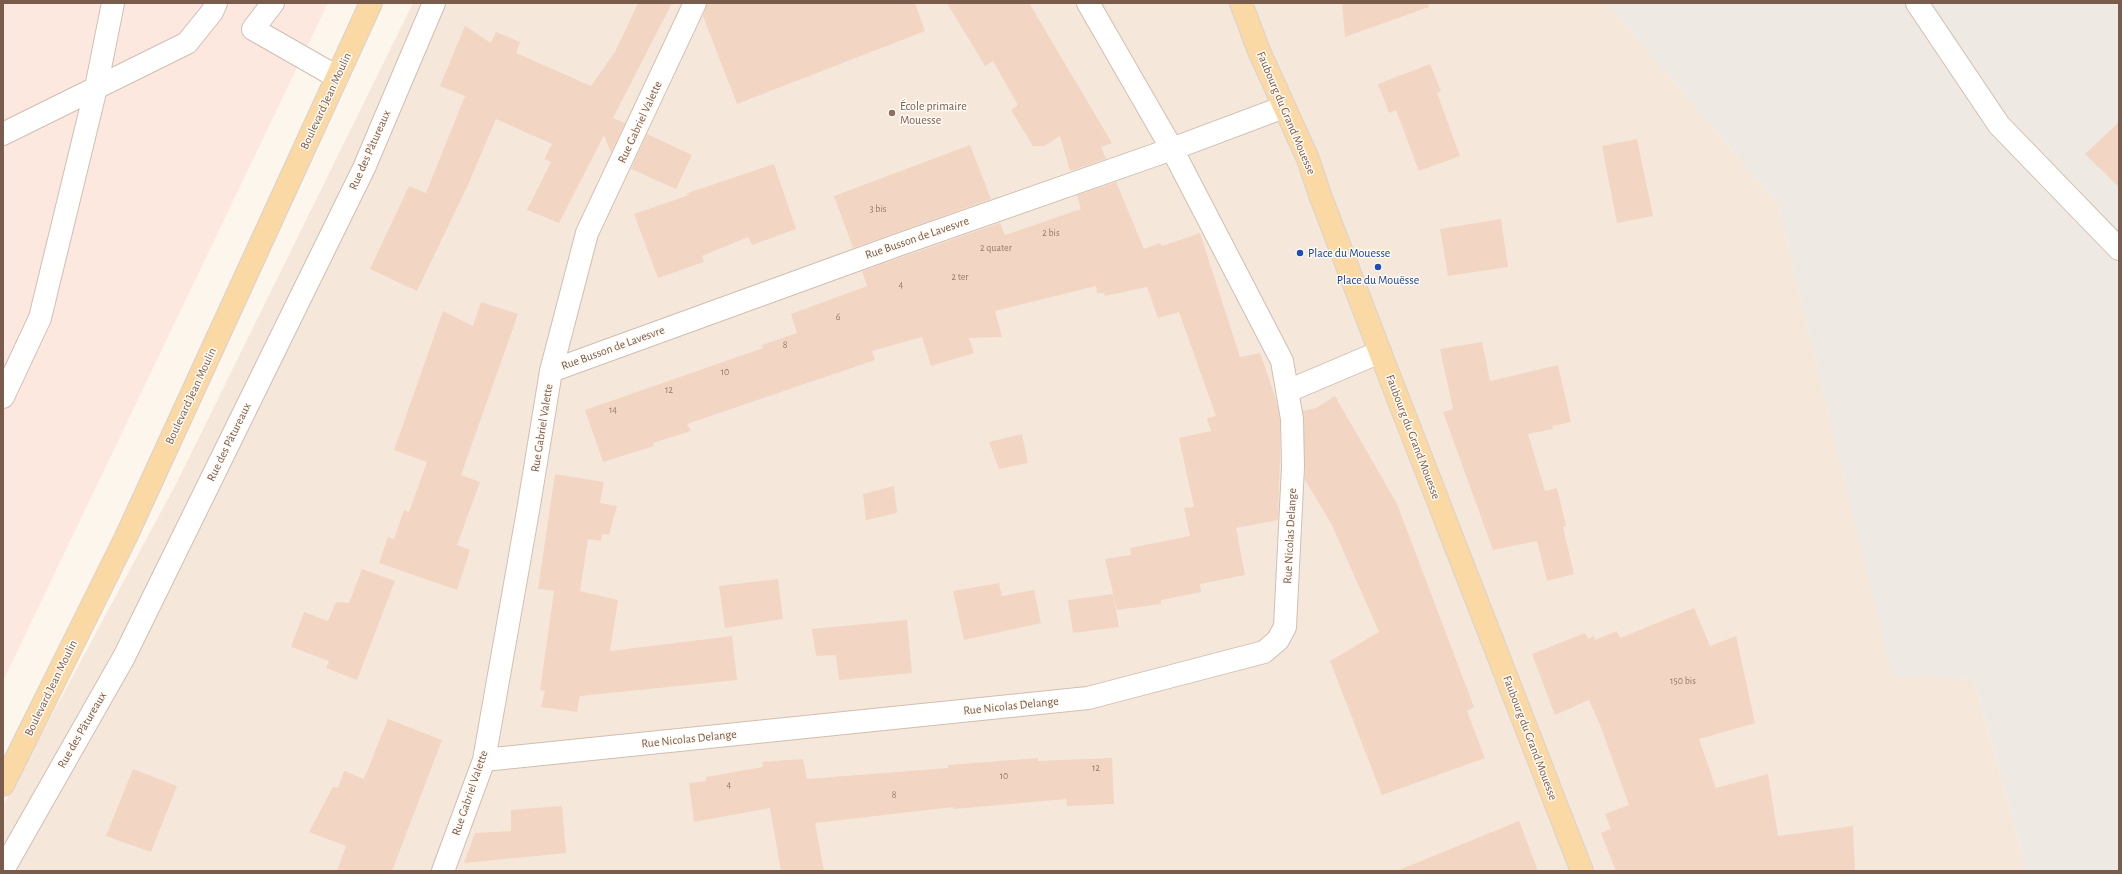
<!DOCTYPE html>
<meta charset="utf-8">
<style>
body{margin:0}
#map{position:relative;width:2122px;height:874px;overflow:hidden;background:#fdf6ec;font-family:"Alegreya Sans",sans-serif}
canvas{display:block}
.frame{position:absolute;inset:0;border:4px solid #7a5c4d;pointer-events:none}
</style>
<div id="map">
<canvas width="2122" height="874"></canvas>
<div class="frame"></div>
</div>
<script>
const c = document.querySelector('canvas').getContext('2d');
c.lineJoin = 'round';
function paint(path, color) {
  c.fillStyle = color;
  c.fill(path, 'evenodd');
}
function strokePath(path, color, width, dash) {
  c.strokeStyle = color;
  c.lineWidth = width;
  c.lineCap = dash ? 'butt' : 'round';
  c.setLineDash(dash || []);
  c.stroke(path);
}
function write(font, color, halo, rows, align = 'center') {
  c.font = font + ' "Alegreya Sans",sans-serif';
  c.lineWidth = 3;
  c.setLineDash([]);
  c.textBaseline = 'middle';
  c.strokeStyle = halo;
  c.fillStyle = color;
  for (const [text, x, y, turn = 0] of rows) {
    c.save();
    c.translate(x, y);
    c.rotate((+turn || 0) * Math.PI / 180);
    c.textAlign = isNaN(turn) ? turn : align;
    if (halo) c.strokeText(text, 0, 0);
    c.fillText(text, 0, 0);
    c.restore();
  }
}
const residential = new Path2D(`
 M 413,3 L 1607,3 L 1778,204 L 1892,675 L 1974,679 L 2027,871 L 3,871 L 3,806 L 177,482 Z`);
const commercial = new Path2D(`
 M 3,3 L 328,3 L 3,681 Z`);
const industrial = new Path2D(`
 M 1607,3 L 2119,3 L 2119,871 L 2027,871 L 1974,679 L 1892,676 L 1778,204 Z`);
const building = new Path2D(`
 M 638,3 L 672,3 L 613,118 L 625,123 L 611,153 L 604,135 L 559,223 L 527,210 L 551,162 L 544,159 L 552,144 L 496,119 L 468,185 L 417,291 L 370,269 L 409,186 L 426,193 L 465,96 L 440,86 L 465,26 L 491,43 L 496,32 L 520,42 L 516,53 L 591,86 L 615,52 Z
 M 707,3 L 915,3 L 925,31 L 737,104 L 703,16 Z
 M 947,3 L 1029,3 L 1112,143 L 1101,147 L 1106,159 L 1070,171 L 1060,136 L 1044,146 L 1033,146 L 1011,110 L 1018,105 L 993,61 L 985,66 Z
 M 1342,3 L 1428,3 L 1429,7 L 1345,37 Z
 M 1430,64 L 1441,91 L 1437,93 L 1460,156 L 1419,171 L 1396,110 L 1389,113 L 1378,84 Z
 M 2119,122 L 2119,187 L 2085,154 Z
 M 647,134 L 692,155 L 676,189 L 631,169 Z
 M 1637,139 L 1653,216 L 1617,223 L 1602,146 Z
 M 970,145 L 991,199 L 853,248 L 834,196 Z
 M 774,164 L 796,229 L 752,245 L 748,237 L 702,256 L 704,262 L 658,278 L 634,214 L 689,195 L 685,194 Z
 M 1116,182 L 1144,249 L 1160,243 L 1162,246 L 1200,233 L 1240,357 L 1260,353 L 1275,396 L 1280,420 L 1280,462 L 1278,520 L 1236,528 L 1245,575 L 1200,584 L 1201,592 L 1161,600 L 1161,604 L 1117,610 L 1105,559 L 1131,555 L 1130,548 L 1190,536 L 1184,508 L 1194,507 L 1179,438 L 1211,431 L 1207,418 L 1216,416 L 1179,312 L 1158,318 L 1147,287 L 1105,296 L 1104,293 L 1097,293 L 1096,286 L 995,311 L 1002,337 L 969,338 L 974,353 L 931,366 L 922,337 L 872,351 L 875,360 L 687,424 L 691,431 L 653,443 L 654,446 L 603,462 L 585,410 L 763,348 L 762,345 L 797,333 L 791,314 L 867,286 L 862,271 L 1000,223 L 1005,235 L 1081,209 L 1077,195 Z
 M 1501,219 L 1508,267 L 1448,276 L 1440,229 Z
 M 481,302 L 518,314 L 461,475 L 480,482 L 457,545 L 470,550 L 457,590 L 379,563 L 388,537 L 394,539 L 404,510 L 409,512 L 427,462 L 394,450 L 443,311 L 473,326 Z
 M 1482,342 L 1490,381 L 1558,365 L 1571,422 L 1552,426 L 1553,429 L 1528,434 L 1545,491 L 1557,488 L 1566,526 L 1563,527 L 1574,574 L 1547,581 L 1537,541 L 1493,550 L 1443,412 L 1453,409 L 1440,349 Z
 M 1335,396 L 1397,504 L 1474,707 L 1467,711 L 1485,758 L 1382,795 L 1330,661 L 1379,632 L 1332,525 L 1305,480 L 1303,411 L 1316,408 Z
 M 1022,434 L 1028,463 L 999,469 L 989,442 Z
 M 555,474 L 604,482 L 600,503 L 617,506 L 609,535 L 602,534 L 601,541 L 588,539 L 580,591 L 618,600 L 610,651 L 732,636 L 737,680 L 580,696 L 577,712 L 541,707 L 545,691 L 540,690 L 554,591 L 538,589 Z
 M 894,486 L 897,513 L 866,520 L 863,494 Z
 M 362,569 L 395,581 L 357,680 L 326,668 L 329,661 L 291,647 L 304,612 L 328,621 L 336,602 L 349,603 Z
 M 778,579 L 783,619 L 725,628 L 719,586 Z
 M 999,583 L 1002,596 L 1034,590 L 1041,623 L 964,640 L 953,591 Z
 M 1113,594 L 1119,627 L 1073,633 L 1068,600 Z
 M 1694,608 L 1710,646 L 1736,636 L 1755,723 L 1699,739 L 1716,788 L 1768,774 L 1778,836 L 1853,826 L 1855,871 L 1616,871 L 1601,833 L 1611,829 L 1605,814 L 1629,805 L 1602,730 L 1589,700 L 1555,715 L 1532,654 L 1585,633 L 1588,639 L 1594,636 L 1595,640 L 1617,631 L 1620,638 Z
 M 907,620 L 912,673 L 839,680 L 836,655 L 816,656 L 812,629 Z
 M 388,719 L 442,740 L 392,871 L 337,871 L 346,846 L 309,832 L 333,787 L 338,788 L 344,771 L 364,779 Z
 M 1038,758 L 1038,761 L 1112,758 L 1114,804 L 1067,806 L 1066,799 L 954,809 L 953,807 L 815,823 L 824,871 L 781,871 L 770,808 L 694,822 L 689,783 L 706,781 L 706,777 L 763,767 L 762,762 L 803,759 L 807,779 L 948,768 L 948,765 Z
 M 133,769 L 177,786 L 151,852 L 106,836 Z
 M 562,806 L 566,853 L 464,863 L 475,833 L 511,831 L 511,810 Z
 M 1519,821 L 1538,871 L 1399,871 L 1399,870 Z`);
const minor = new Path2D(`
 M 273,3 L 253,29 L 337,77
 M 1917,3 L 1999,125 L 2119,249
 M 3,134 L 187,43 L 212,12 L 216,3
 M 551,371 L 898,245 L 1172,149 L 1284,107
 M 1288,391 L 1380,352
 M 3,397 L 40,318 L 96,88 L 113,3
 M 484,760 L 1088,698 L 1264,652 L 1278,640 L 1285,627 L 1293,467 L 1292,419 L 1282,361 L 1172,149 L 1088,3
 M 3,870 L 124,657 L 364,168 L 434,3
 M 443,871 L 484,760 L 529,505 L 551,371 L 587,233 L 695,3`);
const major = new Path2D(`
 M 1241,3 L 1259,51 L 1308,159 L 1320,195 L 1380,352 L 1582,871
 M 3,785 L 126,537 L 371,3`);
const markers = [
 [892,113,4,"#8d6e63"],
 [1300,253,4,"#1a4fb4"],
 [1378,267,4,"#1a4fb4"]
];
const numberNames = [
 ["3 bis",878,209],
 ["2 bis",1051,233],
 ["2 quater",996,248],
 ["2 ter",960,277],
 ["4",901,285],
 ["6",838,317],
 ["8",785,345],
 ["10",725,372],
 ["12",669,390],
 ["14",613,410],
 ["150 bis",1683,681],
 ["12",1096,768],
 ["10",1004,776],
 ["4",729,785],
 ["8",894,795]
];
const streetNames = [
 ["Boulevard Jean Moulin",326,101,-65],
 ["Faubourg du Grand Mouesse",1286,113,67],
 ["Rue Gabriel Valette",640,122,-65],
 ["Rue des Pâtureaux",370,150,-66],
 ["Rue Busson de Lavesvre",917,238,-19],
 ["Rue Busson de Lavesvre",613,348,-20],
 ["Boulevard Jean Moulin",191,396,-65],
 ["Rue Gabriel Valette",542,428,-81],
 ["Faubourg du Grand Mouesse",1413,437,69],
 ["Rue des Pâtureaux",229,442,-64],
 ["Rue Nicolas Delange",1290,536,-87],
 ["Boulevard Jean Moulin",51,688,-64],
 ["Rue Nicolas Delange",1011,706,-6],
 ["Rue des Pâtureaux",82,730,-60],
 ["Faubourg du Grand Mouesse",1530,738,69],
 ["Rue Nicolas Delange",689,739,-6],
 ["Rue Gabriel Valette",470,793,-71]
];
const educationNames = [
 ["École primaire",900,106],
 ["Mouesse",900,120]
];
const transitNames = [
 ["Place du Mouesse",1308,253],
 ["Place du Mouësse",1378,280,"center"]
];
paint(residential, '#f5e8da');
paint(commercial, '#fde8e0');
paint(industrial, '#efe9e4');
paint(building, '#f3d5c3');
strokePath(minor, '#d1beb0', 24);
strokePath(major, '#dad1cd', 24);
strokePath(minor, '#fff', 22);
strokePath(major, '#fbd9a5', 22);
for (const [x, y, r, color] of markers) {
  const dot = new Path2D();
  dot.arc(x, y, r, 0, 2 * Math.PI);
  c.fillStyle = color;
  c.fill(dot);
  strokePath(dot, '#fffaf3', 1.5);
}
write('10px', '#987a6a', null, numberNames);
write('12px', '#7a5c4d', '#fffaf3', streetNames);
write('12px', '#785e54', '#fffaf3', educationNames, 'left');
write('12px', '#164399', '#fffaf3', transitNames, 'left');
</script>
